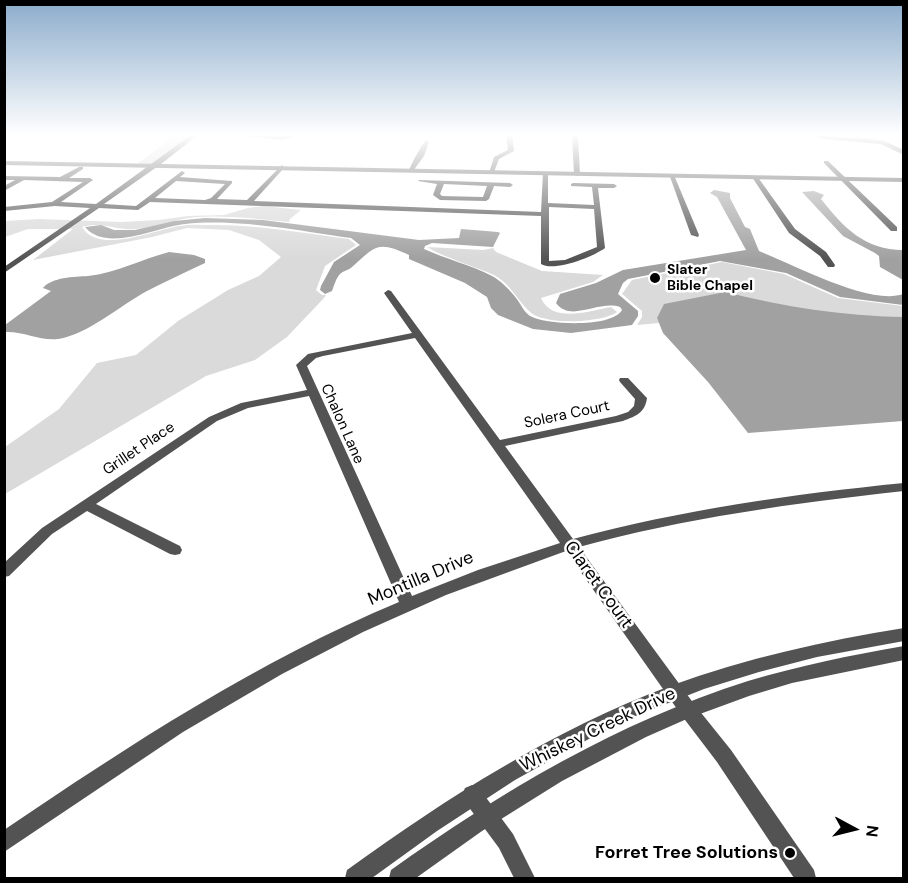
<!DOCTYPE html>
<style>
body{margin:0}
#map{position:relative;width:908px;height:883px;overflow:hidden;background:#fff;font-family:"DM Sans",sans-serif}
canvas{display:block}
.frame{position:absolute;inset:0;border:6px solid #000;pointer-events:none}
.north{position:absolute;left:824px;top:799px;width:60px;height:60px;-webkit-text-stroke:4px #fff;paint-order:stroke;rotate:97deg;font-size:16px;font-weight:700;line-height:24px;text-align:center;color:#000}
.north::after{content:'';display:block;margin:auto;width:21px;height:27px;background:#000;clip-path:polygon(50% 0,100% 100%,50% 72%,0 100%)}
</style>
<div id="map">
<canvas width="908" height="883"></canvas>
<div class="frame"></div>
<div class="north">N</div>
</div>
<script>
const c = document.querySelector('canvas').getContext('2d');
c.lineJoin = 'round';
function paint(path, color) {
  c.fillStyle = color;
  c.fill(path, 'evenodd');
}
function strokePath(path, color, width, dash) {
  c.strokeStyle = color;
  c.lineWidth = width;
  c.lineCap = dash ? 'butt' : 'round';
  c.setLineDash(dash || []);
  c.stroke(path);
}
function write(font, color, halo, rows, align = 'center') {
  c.font = font + ' "DM Sans",sans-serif';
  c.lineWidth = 5;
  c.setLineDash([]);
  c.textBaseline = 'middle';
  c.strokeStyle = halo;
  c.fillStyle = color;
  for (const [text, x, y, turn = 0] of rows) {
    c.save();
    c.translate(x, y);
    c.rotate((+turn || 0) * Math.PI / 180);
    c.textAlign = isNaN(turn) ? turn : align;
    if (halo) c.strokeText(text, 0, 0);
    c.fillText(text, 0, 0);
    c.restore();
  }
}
const green = new Path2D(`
 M 176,135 L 196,135 L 160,164 L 137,164 Z
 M 264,206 L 301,210 L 290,219 L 289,222 C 259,219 227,215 196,217 C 175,219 157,227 136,229 C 117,231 101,221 82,227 C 99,255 153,230 180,226 C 191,224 201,225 212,225 C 258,225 303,233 349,239 L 356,245 L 325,266 L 316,290 L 322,295 L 326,295 L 324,298 L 287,337 L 255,360 L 206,376 L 5,494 L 5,447 L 59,409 L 97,363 L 136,355 L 178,321 L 228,290 L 259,276 L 281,257 L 259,240 L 229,230 L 187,228 L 152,237 L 33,260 L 73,229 L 28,229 L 5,237 L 5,221 L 39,219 L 121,222 L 159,220 L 188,216 L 224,215 L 248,208 Z
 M 428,247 L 483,250 L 493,248 L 496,252 L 542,271 L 603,275 L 593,282 L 541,298 C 552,324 589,311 611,307 L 617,312 C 602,323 543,326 529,311 C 517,300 510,283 494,275 C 481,269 435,254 428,247 Z
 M 722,262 L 784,274 L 838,298 L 903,306 L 903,317 L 854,316 L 769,304 L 725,293 L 657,318 L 659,323 L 637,325 L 642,317 L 642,311 L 622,294 L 632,280 Z`);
const water = new Path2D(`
 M 714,190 L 730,193 L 730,198 L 745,227 L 750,229 L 759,251 C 792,264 870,306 903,294 L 903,305 L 840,297 L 786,273 L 720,261 L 628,279 L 623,283 L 618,294 L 638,311 L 638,316 L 632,325 L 571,333 L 533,329 L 498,315 L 491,308 L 487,297 L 465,283 L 409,259 L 409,255 C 378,240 375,246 352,267 C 349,270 343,271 340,274 C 336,278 334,286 332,291 L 325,294 L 320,290 L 321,286 L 334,262 L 360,245 L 351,238 C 301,231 236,218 185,224 C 156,227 107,253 85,227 L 101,225 L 114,230 L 135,230 L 174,221 L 205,218 L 263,220 L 419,240 L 459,238 L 461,229 L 498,232 L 500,233 L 493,247 L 432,243 L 425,246 L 424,249 C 446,259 471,265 492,276 C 500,280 511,291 516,298 C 521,304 523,311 530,316 C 546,325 612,328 622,310 L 620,307 C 598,300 571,323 556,303 L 560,294 L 596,283 L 623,270 L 746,250 L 717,197 L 710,193 Z
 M 814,191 L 824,195 L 821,199 C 844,228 865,250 903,250 L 903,280 L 880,267 L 879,256 L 875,253 L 843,236 L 802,192 Z
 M 169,252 L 194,255 L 205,259 L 205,263 C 186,272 166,281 147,291 C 121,305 87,335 58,339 C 39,341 24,331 5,332 L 5,325 L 51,291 L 43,288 C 52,277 74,277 88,276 C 116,273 142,259 169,252 Z
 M 725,292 C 784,307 843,316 903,317 L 903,421 L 748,433 L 708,382 L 663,333 L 657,318 L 664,304 Z`);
const minor = new Path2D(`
 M 191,135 L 198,135 L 161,164 L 104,204 L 136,206 L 182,171 L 185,173 L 180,177 L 232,181 L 232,183 L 217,199 L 247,200 L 282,165 L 284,168 L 254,201 L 541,212 L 543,172 L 548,173 L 548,203 L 594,205 L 592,187 L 571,186 L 571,184 L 573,183 L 614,184 L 617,186 L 614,188 L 598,188 L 605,248 C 593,257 554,272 541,264 L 541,216 L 150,202 L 138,210 L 99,208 L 4,273 L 4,267 L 90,208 L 55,206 L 4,211 L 4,207 L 52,202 L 83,182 L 24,180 L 4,191 L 4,186 L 15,180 L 4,180 L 4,176 L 60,177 L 79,167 L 83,167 L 83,169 L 69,178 L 90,178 L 93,180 L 61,202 L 96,204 ZM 176,181 L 225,184 L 211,198 L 205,200 L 155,198 ZM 549,207 L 594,209 L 597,247 L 565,260 L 549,261 Z
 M 237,135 L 302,135 L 281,140 Z
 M 506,135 L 512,135 L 514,151 L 499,159 L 494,172 L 489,173 L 494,157 L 508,150 Z
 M 572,135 L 578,135 L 580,174 L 577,176 L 574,174 Z
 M 808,135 L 871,139 L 884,141 L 904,150 L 904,155 L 881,144 L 823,139 Z
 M 426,140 L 429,142 L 424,156 L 413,171 L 409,171 C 410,166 422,144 426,140 Z
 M 824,161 L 828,161 L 897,227 L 897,231 L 891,231 L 824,163 Z
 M 669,174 L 674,175 L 699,235 L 698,237 L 691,235 Z
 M 753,176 L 757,176 L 795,229 L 826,252 L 835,265 L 834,267 L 828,267 L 820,256 L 789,233 L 752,177 Z
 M 419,180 L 510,183 L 513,185 L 510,187 L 494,186 L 489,199 L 486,201 L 440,200 L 433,195 L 437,184 L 418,181 ZM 444,184 L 487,186 L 483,197 L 442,196 L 440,194 Z
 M 388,290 L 391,291 L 500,440 L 616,416 L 628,412 L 634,406 L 635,399 L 620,382 L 619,380 L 620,378 L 628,378 L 645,396 L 647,398 C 645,413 636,416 623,421 L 505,446 L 573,539 C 681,510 792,494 904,483 L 904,491 C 794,503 685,518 579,547 L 694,704 L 731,750 L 814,870 L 816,878 L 794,878 L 717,762 L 682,716 L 566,551 L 446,595 L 363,632 L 282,674 L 183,732 L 4,852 L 4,830 C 131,744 258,661 399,602 L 309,396 L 248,408 L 217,421 L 96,504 L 180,546 L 182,550 L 180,554 L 175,555 L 170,554 L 87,511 L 52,534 L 9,576 L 4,577 L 4,563 L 42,528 L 209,417 L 241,403 L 307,390 L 296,365 L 308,354 L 412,333 L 384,293 ZM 415,338 L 560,543 L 478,570 L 412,596 L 307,366 L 316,358 L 323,356 Z
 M 472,785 L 479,788 L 513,834 L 535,878 L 514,878 L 499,848 L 465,802 L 462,795 L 465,788 Z`);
const tertiary = new Path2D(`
 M 4,161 L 904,178 L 904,182 L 4,165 Z
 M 904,628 L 904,641 L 817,657 L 759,672 L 704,689 L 638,715 L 596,735 L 515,780 L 437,831 L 372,878 L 345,878 L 347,870 C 448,797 553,730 670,686 C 746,658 824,641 904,628 Z
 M 904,646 L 904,660 L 792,683 L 749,696 L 689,718 L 646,737 L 562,781 L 482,831 L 416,878 L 389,878 L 391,870 C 502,791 618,722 748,681 C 799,666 851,655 904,646 Z`);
const markers = [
 [655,278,6,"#000"],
 [790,853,6,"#000"]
];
const farPoinames = [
 ["Slater",667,270],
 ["Bible Chapel",667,286]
];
const streetNames = [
 ["Solera Court",567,415,-12],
 ["Chalon Lane",342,424,66],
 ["Grillet Place",139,449,-34]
];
const nearStreetnames = [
 ["Montilla Drive",421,579,-23],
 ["Claret Court",598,585,54],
 ["Whiskey Creek Drive",598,730,-26]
];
const nearPoinames = [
 ["Forret Tree Solutions",778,853]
];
paint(green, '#dadada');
paint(water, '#a1a1a1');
paint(minor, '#535353');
paint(tertiary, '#535353');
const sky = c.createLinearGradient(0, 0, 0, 259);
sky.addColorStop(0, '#8baccc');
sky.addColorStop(0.52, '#fff');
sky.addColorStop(1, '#ffffff00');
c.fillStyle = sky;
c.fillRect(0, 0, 908, 259);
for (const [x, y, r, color] of markers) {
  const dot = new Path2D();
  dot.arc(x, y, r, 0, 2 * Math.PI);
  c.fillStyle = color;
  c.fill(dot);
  strokePath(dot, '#fff', 2);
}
write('bold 14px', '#000', '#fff', farPoinames, 'left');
write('15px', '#000', '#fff', streetNames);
write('18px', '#000', '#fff', nearStreetnames);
write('bold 18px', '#000', '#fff', nearPoinames, 'right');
</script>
